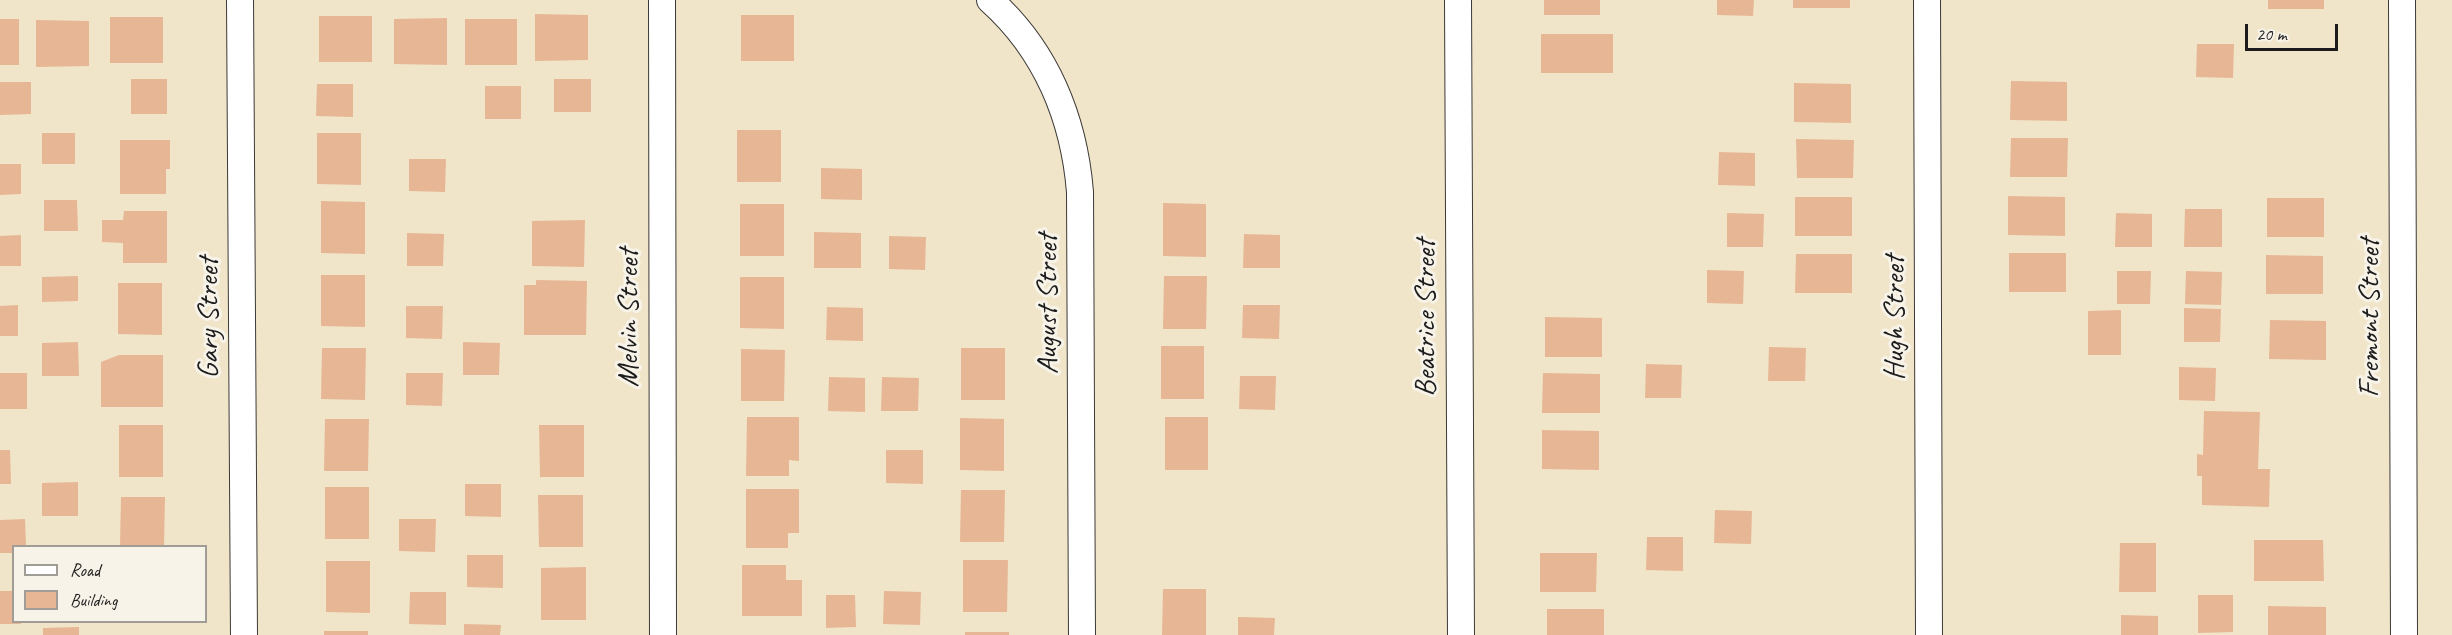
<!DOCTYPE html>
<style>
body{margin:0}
#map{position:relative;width:2452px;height:635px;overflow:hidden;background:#f0e4c9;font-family:Caveat,sans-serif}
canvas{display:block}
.legend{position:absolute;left:12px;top:545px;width:195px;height:78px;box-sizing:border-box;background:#f7f3e8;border:2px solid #9f9d96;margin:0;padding:8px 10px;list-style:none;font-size:18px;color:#1c1c1c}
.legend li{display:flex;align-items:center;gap:12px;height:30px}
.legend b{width:30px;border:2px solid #9f9d96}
.scale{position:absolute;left:2245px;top:24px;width:93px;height:27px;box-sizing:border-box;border:3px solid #1c1c1c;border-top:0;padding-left:8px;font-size:18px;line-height:21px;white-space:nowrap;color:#1c1c1c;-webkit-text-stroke:4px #f7f3e8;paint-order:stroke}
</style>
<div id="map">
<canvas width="2452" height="635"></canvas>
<ul class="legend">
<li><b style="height:8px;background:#fff"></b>Road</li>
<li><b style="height:16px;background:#e7b795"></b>Building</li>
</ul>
<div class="scale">20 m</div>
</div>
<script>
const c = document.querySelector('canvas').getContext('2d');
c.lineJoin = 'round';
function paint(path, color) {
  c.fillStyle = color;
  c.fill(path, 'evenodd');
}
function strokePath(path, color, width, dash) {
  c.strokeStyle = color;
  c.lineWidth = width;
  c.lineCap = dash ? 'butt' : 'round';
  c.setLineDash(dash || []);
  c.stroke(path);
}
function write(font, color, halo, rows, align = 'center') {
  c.font = font + ' Caveat,sans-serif';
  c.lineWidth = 6;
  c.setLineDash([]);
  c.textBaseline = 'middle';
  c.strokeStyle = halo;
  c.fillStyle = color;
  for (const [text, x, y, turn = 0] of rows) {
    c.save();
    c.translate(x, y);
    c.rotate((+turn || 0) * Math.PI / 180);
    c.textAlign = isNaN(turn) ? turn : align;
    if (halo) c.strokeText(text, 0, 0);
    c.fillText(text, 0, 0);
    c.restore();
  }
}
const building = new Path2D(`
 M 1544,0 L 1600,0 L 1600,15 L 1544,15 Z
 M 1717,0 L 1754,0 L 1753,16 L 1717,15 Z
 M 1793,0 L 1850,0 L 1850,8 L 1793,8 Z
 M 2268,0 L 2324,0 L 2324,9 L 2268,9 Z
 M 535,14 L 588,15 L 588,60 L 535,61 Z
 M 741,15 L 794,15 L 794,61 L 741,61 Z
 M 319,16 L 372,16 L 372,62 L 319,62 Z
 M 110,17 L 163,17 L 163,63 L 110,63 Z
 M 447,18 L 447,65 L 394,64 L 394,19 Z
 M 0,19 L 19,19 L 19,65 L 0,65 Z
 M 465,19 L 517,19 L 517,65 L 465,65 Z
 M 36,20 L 89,21 L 89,66 L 36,67 Z
 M 1541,34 L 1613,34 L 1613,73 L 1541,73 Z
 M 2197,44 L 2234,44 L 2233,78 L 2196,77 Z
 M 131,79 L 167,79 L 167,114 L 131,114 Z
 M 554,79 L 591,79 L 591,112 L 554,112 Z
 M 2011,81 L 2067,82 L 2067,121 L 2010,120 Z
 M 0,82 L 31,82 L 31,114 L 0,115 Z
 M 1794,83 L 1851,84 L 1851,123 L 1794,122 Z
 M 317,84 L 353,84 L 353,117 L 316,116 Z
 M 485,86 L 521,86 L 521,119 L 485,119 Z
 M 737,130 L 781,130 L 781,182 L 737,182 Z
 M 42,133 L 75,133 L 75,164 L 42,164 Z
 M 317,133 L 361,133 L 361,185 L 317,184 Z
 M 2011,138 L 2068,138 L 2067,177 L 2010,177 Z
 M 1796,139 L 1854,140 L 1853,178 L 1797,178 Z
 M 120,140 L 170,140 L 170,169 L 166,169 L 166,194 L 120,194 Z
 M 1719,152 L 1755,153 L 1755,186 L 1718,185 Z
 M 409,159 L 446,159 L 445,192 L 409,191 Z
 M 0,164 L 21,164 L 21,194 L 0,195 Z
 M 821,168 L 862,169 L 862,200 L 821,199 Z
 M 2008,196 L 2065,197 L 2065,236 L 2008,235 Z
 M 1795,197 L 1852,197 L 1852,236 L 1795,236 Z
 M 2267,198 L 2324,198 L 2324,237 L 2267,237 Z
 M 44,200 L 77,200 L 78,231 L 44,231 Z
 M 321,201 L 365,202 L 365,254 L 321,253 Z
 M 1163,203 L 1206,204 L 1206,257 L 1163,256 Z
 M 740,204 L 784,204 L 784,256 L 740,256 Z
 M 2185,209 L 2222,209 L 2222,247 L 2184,247 Z
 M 124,211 L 167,211 L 167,263 L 123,263 L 123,243 L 102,242 L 102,220 L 123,220 Z
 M 1727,213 L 1764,214 L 1763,247 L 1727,247 Z
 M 2116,213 L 2152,214 L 2152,247 L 2115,247 Z
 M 585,220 L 584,267 L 532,266 L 532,221 Z
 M 814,232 L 861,233 L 861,268 L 814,268 Z
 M 407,233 L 444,234 L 443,266 L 407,266 Z
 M 1244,234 L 1280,235 L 1280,268 L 1243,268 Z
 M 21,235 L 21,266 L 0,266 L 0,236 Z
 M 889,236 L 926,237 L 925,270 L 889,269 Z
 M 2009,253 L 2066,253 L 2066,292 L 2009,292 Z
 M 1796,254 L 1852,254 L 1852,293 L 1795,293 Z
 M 2266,255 L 2323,256 L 2323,294 L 2266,294 Z
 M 1707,270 L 1744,271 L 1743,304 L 1707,303 Z
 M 2117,271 L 2151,271 L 2150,304 L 2117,304 Z
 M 2186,271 L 2222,272 L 2221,305 L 2185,304 Z
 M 321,275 L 365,275 L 365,327 L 321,326 Z
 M 78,276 L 78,301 L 42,302 L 42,277 Z
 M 1164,276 L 1207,276 L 1206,329 L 1163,329 Z
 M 740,277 L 784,277 L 784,329 L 740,328 Z
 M 536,280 L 587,281 L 586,335 L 524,335 L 524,285 L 536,285 Z
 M 118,283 L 162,283 L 162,335 L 118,334 Z
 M 18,305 L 18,336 L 0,336 L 0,306 Z
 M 1243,305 L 1280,305 L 1279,339 L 1242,338 Z
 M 406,306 L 443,306 L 442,339 L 406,338 Z
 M 827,307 L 863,308 L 863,341 L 826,340 Z
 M 2184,308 L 2221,309 L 2220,342 L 2184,342 Z
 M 2121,310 L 2121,355 L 2088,355 L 2088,311 Z
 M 1545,317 L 1602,318 L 1602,357 L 1545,357 Z
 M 2270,320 L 2326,321 L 2326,360 L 2269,359 Z
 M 78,342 L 79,376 L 42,376 L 42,343 Z
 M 463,342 L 500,343 L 499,375 L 463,375 Z
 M 1161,346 L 1204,346 L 1204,399 L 1161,399 Z
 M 1769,347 L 1806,348 L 1805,381 L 1768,381 Z
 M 322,348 L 366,348 L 365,400 L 321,399 Z
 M 961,348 L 1005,348 L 1005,400 L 961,400 Z
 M 741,349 L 785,350 L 784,401 L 741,401 Z
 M 119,355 L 163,355 L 163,407 L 101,407 L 101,362 Z
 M 1646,364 L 1682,365 L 1681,398 L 1645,398 Z
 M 2179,367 L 2216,368 L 2215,401 L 2179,400 Z
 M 0,373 L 27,373 L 27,409 L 0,409 Z
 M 406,373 L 443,373 L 442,406 L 406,405 Z
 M 1543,373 L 1600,374 L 1600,413 L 1542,413 Z
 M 1240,376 L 1276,376 L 1275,410 L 1239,409 Z
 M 829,377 L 865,378 L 865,412 L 828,411 Z
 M 882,377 L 919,378 L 918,411 L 881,411 Z
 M 2204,411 L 2260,412 L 2258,469 L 2270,469 L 2269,507 L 2202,505 L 2202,476 L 2197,476 L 2197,454 L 2203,455 Z
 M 747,417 L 799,417 L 799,461 L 789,460 L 789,476 L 746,476 Z
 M 1165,417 L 1208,417 L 1208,470 L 1165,470 Z
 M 960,418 L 1004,419 L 1004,471 L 960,470 Z
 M 325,419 L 369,419 L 368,471 L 324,471 Z
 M 119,425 L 163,425 L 163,477 L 119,477 Z
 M 539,425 L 584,425 L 584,477 L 540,477 Z
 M 1542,430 L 1599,431 L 1599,470 L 1542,469 Z
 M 0,450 L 10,450 L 11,484 L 0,484 Z
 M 886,450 L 923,450 L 923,484 L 886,483 Z
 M 78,482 L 78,516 L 42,516 L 42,483 Z
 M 465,484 L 501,484 L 501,517 L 465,516 Z
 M 325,487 L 369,487 L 369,539 L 325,539 Z
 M 746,489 L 799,489 L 799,533 L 788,533 L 788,548 L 746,548 Z
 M 961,490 L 1005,490 L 1004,542 L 960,542 Z
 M 538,495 L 583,495 L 583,547 L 539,547 Z
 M 121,497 L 165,497 L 164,546 L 120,546 Z
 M 1715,510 L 1752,511 L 1751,544 L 1714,543 Z
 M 25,519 L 26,546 L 14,546 L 14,553 L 0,553 L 0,520 Z
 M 399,519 L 436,519 L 435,552 L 399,551 Z
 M 1647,537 L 1683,537 L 1683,571 L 1646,570 Z
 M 2254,540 L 2323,540 L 2324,581 L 2254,581 Z
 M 2120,543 L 2156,543 L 2156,592 L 2119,592 Z
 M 1540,553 L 1597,553 L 1596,592 L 1540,592 Z
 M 467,555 L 503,555 L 503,588 L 467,587 Z
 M 963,560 L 1008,560 L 1007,612 L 963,612 Z
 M 326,561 L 370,561 L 370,613 L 326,612 Z
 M 742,565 L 786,565 L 786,580 L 802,580 L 802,616 L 742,616 Z
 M 586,567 L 586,620 L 541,620 L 541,568 Z
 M 1163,589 L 1206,589 L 1206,635 L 1162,635 Z
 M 0,591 L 14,591 L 14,622 L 21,622 L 21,624 L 0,624 Z
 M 884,591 L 921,592 L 920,625 L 883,624 Z
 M 410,592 L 446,592 L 446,625 L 409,624 Z
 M 826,595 L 855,595 L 856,627 L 826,628 Z
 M 2198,595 L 2233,595 L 2233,632 L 2198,633 Z
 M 2268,606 L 2326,607 L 2326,635 L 2268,635 Z
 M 1547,609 L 1604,609 L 1604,635 L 1547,635 Z
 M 2121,615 L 2158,616 L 2158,635 L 2121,635 Z
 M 1238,617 L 1275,618 L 1274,635 L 1238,635 Z
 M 464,624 L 501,625 L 500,635 L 464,635 Z
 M 79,627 L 79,635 L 43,635 L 43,628 Z
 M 324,631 L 368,631 L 368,635 L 324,635 Z
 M 965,632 L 1009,632 L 1009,635 L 965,635 Z`);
const minor = new Path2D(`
 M 240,0 L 244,635
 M 662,0 L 663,635
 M 990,0 C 1046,50 1074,118 1080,192 L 1082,635
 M 1458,0 L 1461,635
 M 1927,0 L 1929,635
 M 2402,0 L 2404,635`);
const streetNames = [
 ["August Street",1048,304,-90],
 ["Gary Street",209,318,-90],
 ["Melvin Street",629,318,-90],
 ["Beatrice Street",1426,318,-90],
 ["Hugh Street",1895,318,-90],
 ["Fremont Street",2370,318,-90]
];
paint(building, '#e7b795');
strokePath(minor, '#3c3a36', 28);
strokePath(minor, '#fff', 26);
write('30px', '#1c1c1c', '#f7f3e8', streetNames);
</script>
